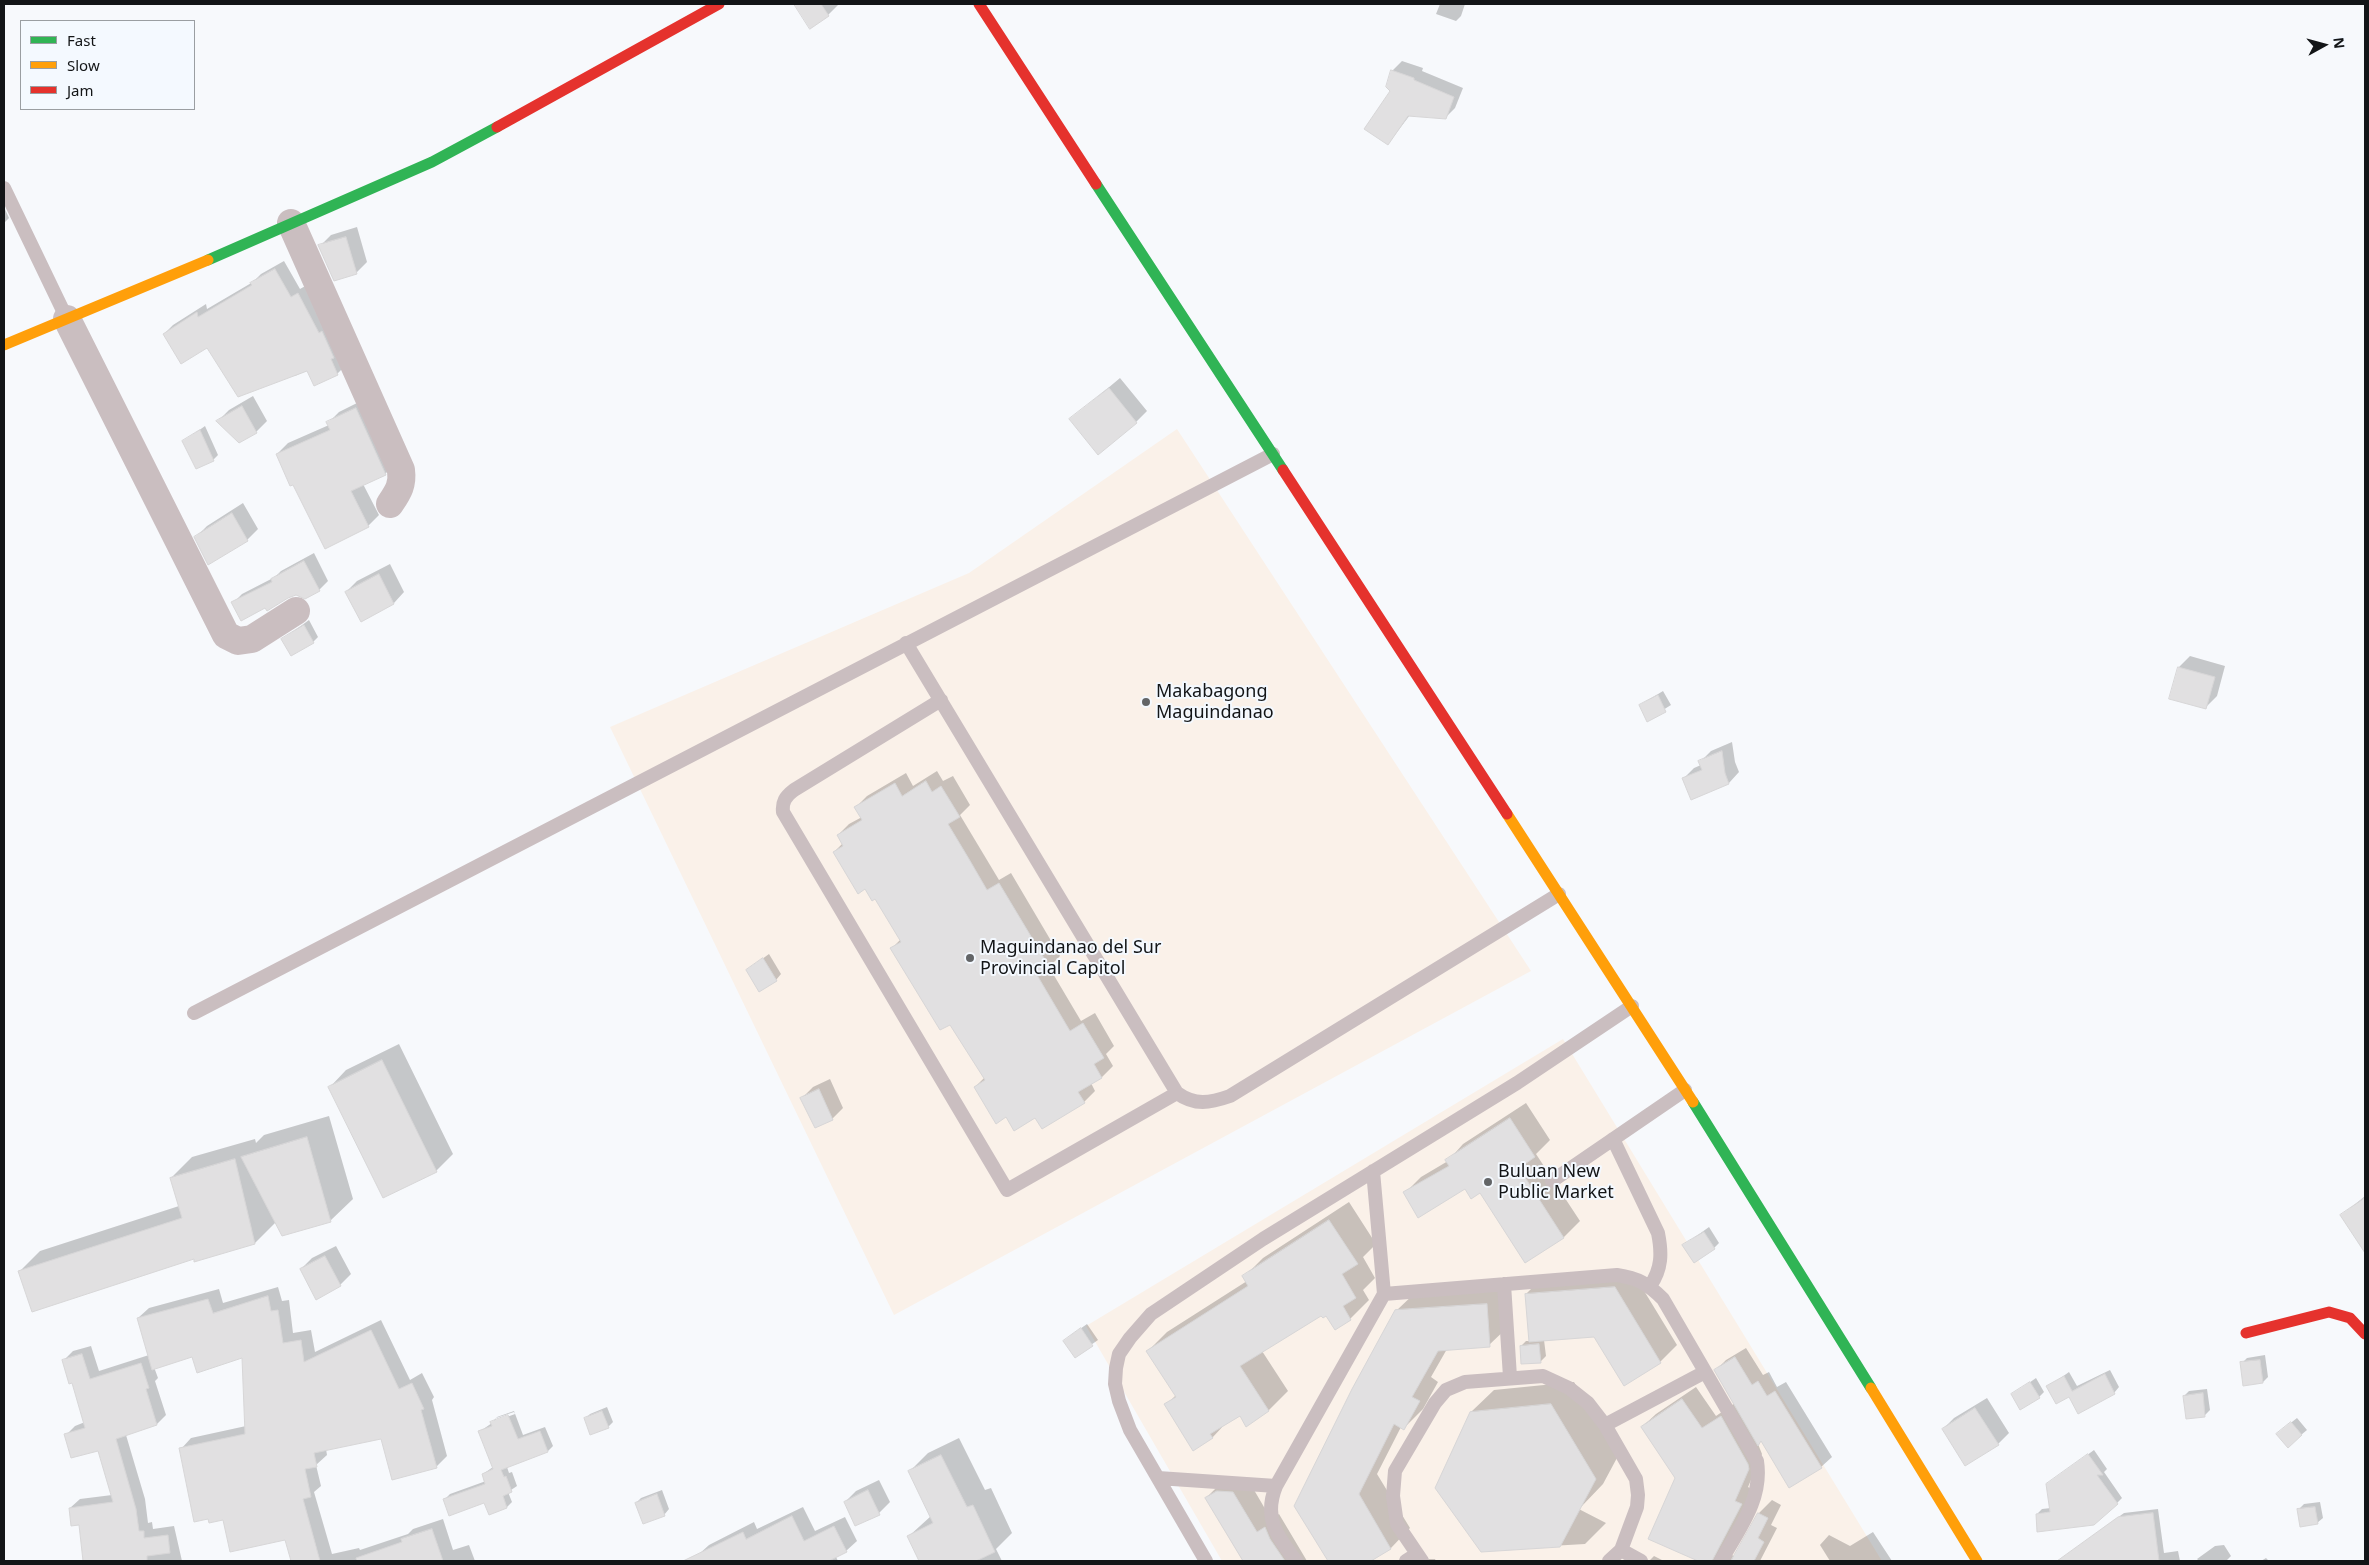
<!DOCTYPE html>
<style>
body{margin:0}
#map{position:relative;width:2369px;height:1565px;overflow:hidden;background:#f7f9fc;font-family:"Noto Sans",sans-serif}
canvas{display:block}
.frame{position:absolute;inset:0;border:5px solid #131517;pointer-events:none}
.legend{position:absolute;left:20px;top:20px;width:175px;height:90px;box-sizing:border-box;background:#f4f9ff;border:1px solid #9a9ea2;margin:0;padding:6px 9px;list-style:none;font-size:15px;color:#131517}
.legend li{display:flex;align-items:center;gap:10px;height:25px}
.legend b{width:25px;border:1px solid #9a9ea2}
.north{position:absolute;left:2299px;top:20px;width:50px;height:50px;-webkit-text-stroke:4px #f4f9ff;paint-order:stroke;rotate:83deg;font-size:14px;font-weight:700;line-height:20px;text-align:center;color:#131517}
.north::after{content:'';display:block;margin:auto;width:18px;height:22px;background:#131517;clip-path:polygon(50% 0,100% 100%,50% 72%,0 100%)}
</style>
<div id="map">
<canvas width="2369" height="1565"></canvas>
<div class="frame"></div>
<ul class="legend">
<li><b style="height:6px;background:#30b455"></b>Fast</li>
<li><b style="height:6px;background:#ff9f0a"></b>Slow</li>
<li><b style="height:6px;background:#e5322d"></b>Jam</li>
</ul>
<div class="north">N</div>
</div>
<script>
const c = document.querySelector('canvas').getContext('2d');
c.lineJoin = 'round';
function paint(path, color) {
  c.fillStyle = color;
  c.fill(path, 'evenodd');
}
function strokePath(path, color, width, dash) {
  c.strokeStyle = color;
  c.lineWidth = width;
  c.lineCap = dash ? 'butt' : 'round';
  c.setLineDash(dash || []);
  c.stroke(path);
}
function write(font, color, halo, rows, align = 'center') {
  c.font = font + ' "Noto Sans",sans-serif';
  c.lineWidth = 4;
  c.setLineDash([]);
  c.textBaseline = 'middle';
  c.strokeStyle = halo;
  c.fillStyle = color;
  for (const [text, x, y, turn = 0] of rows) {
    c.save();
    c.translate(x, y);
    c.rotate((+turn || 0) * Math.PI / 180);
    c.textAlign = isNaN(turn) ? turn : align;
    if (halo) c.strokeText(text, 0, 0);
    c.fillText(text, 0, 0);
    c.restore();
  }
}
const commercial = new Path2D(`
 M 1177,429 L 1531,971 L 894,1315 L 610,727 L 969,573 Z
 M 1563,1039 L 1882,1561 L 1222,1561 L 1086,1326 Z`);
const shadow = new Path2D(`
 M 795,4 L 839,4 L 828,15 Z
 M 1440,4 L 1465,4 L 1461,16 L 1456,21 L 1436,14 Z
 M 1402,61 L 1423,68 L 1422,71 L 1463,88 L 1455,108 L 1445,118 L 1410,115 L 1388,144 L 1392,71 Z
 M 4,207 L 9,218 L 4,223 Z
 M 357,227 L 367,262 L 356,273 L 320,246 L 331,235 Z
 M 284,261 L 300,289 L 307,285 L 346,365 L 337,374 L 308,370 L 295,376 L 164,334 L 173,325 L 206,304 L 207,309 L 253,282 L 261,274 Z
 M 1120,378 L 1147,411 L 1136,422 L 1071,419 Z
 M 253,396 L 267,421 L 256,432 L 239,442 L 218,421 L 229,410 Z
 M 367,398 L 396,463 L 385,474 L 363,484 L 379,515 L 368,526 L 294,483 L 277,454 L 288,443 L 329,425 L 328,423 L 339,412 Z
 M 205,426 L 218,455 L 213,460 L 184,441 Z
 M 243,503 L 258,529 L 247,540 L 209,563 L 196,537 L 207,526 Z
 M 314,553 L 328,581 L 319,590 L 296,594 L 265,606 L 233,603 L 242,594 L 275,577 L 281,571 Z
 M 390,564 L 404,592 L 394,603 L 361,620 L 346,592 L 357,581 Z
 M 309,620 L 318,637 L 313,642 L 283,639 Z
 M 2190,656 L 2225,666 L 2217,696 L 2206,707 L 2179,667 Z
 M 1663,691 L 1671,705 L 1647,720 L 1640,705 Z
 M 1732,742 L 1735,762 L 1739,772 L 1729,783 L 1692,799 L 1683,779 L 1694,768 L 1701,765 L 1700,762 L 1711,751 Z
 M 937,771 L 943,781 L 953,776 L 970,805 L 960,815 L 999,880 L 1011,873 L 1060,956 L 1049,967 L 1081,1021 L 1095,1013 L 1114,1046 L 1106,1054 L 1113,1066 L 1102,1077 L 1091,1083 L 1095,1091 L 1084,1102 L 1035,1117 L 1006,1115 L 975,1087 L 985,1077 L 950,1023 L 892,948 L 901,939 L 875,897 L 834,852 L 843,843 L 838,835 L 849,824 L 862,817 L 856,807 L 867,796 L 906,773 L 913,786 Z
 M 769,954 L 781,974 L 776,980 L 747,970 Z
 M 399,1044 L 453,1154 L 436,1171 L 330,1087 L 346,1070 Z
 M 830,1079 L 843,1108 L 832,1119 L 802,1098 L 813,1087 Z
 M 1526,1103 L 1550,1140 L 1536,1154 L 1580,1221 L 1564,1237 L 1525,1262 L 1480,1191 L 1465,1188 L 1405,1193 L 1421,1177 L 1448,1161 L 1463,1144 Z
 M 329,1116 L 353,1199 L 330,1221 L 276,1222 L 255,1243 L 194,1258 L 20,1271 L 40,1251 L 179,1206 L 171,1178 L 192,1157 L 255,1139 L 256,1143 L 264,1135 Z
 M 2365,1196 L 2365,1250 L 2342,1215 Z
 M 1349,1202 L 1376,1244 L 1363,1257 L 1375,1278 L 1363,1290 L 1369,1300 L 1350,1319 L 1322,1314 L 1262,1351 L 1288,1391 L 1269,1410 L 1246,1425 L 1240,1415 L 1226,1423 L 1212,1438 L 1166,1405 L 1176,1395 L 1148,1351 L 1167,1332 L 1247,1281 L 1244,1277 L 1263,1258 Z
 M 1709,1227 L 1719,1243 L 1714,1248 L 1684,1245 Z
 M 336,1246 L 351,1274 L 340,1285 L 316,1298 L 301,1269 L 312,1258 Z
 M 1632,1271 L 1677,1345 L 1660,1362 L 1624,1384 L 1595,1336 L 1544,1340 L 1546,1356 L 1541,1361 L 1522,1363 L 1521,1346 L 1526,1341 L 1530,1341 L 1526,1294 L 1543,1277 Z
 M 1506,1285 L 1509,1326 L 1489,1345 L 1447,1349 L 1431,1377 L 1438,1382 L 1423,1409 L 1404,1428 L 1401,1427 L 1377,1474 L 1410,1528 L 1391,1548 L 1368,1561 L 1330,1561 L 1296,1505 L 1396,1311 L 1416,1292 Z
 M 278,1287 L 282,1301 L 289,1300 L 293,1333 L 311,1330 L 315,1352 L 381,1320 L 410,1380 L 422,1373 L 434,1397 L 432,1400 L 447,1456 L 436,1467 L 382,1437 L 326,1449 L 327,1455 L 316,1465 L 321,1486 L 314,1492 L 332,1554 L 359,1548 L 360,1550 L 408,1534 L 413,1529 L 443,1519 L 453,1550 L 469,1545 L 475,1561 L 293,1561 L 286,1539 L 224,1519 L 181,1449 L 191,1438 L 246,1426 L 243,1356 L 192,1356 L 154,1367 L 158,1378 L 155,1381 L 166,1415 L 157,1424 L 126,1435 L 145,1499 L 148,1523 L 152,1522 L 153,1529 L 174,1526 L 182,1561 L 85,1561 L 80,1524 L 70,1508 L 80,1499 L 112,1495 L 99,1449 L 66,1435 L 75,1426 L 85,1422 L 73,1382 L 64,1360 L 73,1351 L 91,1346 L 99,1371 L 149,1355 L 138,1318 L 149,1308 L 219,1289 L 223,1303 Z
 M 1087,1324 L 1098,1340 L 1075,1356 L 1070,1336 Z
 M 1746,1348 L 1763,1375 L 1769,1372 L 1777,1387 L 1786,1382 L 1832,1457 L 1821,1467 L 1762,1440 L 1758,1444 L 1762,1454 L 1748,1487 L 1755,1491 L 1726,1551 L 1735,1557 L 1759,1513 L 1772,1500 L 1781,1505 L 1771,1525 L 1777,1528 L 1760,1561 L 1701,1561 L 1650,1538 L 1676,1478 L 1642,1427 L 1656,1414 L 1696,1387 L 1716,1416 L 1735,1403 L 1716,1370 L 1726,1360 Z
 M 2265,1355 L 2268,1377 L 2263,1382 L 2242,1363 L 2247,1358 Z
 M 2110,1370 L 2119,1387 L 2114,1393 L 2069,1395 L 2048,1387 L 2069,1372 L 2077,1386 Z
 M 2036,1378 L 2044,1392 L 2039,1397 L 2013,1394 Z
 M 1574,1382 L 1618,1456 L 1603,1484 L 1581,1507 L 1571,1505 L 1606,1523 L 1585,1544 L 1482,1550 L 1471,1412 L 1494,1390 Z
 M 2207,1389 L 2210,1410 L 2205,1415 L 2187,1418 L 2184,1396 L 2189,1391 Z
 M 1987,1398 L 2009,1433 L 1998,1444 L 1943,1429 L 1954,1418 Z
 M 607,1407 L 613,1422 L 608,1427 L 585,1419 L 590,1414 Z
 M 514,1411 L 523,1435 L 545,1427 L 553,1446 L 548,1451 L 507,1467 L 509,1473 L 512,1472 L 517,1486 L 508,1492 L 512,1502 L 507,1507 L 485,1501 L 445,1499 L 450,1494 L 486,1481 L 483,1474 L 493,1467 L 479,1432 L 492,1423 L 497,1417 ZM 514,1412 L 515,1414 L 496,1421 L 496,1418 Z
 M 2297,1418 L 2307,1430 L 2301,1435 L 2283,1429 Z
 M 959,1438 L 985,1490 L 991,1488 L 1012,1533 L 996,1549 L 1002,1561 L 921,1561 L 909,1536 L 931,1516 L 910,1471 L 928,1453 Z
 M 2094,1450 L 2107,1469 L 2104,1472 L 2122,1498 L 2117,1503 L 2037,1514 L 2042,1509 L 2051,1508 L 2048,1484 Z
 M 1247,1478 L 1271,1519 L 1279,1514 L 1307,1561 L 1243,1561 L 1206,1498 L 1220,1484 Z
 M 879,1480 L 890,1502 L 879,1513 L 845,1502 L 856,1491 Z
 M 662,1490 L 669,1509 L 664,1515 L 636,1503 L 641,1498 Z
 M 2320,1502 L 2323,1518 L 2317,1523 L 2298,1510 L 2304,1504 Z
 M 803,1507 L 815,1531 L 845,1517 L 857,1541 L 846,1551 L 836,1557 L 838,1561 L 701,1561 L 698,1555 L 709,1545 L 754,1522 L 757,1529 Z
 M 2158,1509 L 2164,1553 L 2178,1551 L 2180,1561 L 2102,1561 L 2090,1539 L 2095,1534 L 2124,1513 Z
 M 1873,1532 L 1892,1561 L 1830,1561 L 1820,1545 L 1829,1535 L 1850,1546 Z
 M 2224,1545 L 2231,1556 L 2226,1561 L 2199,1561 L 2197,1559 L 2215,1546 Z
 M 1654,1556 L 1664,1561 L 1649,1561 Z
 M 2266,1558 L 2269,1561 L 2261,1561 Z
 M 1429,1559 L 1435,1559 L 1436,1561 L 1426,1561 Z`);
const building = new Path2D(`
 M 794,4 L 821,4 L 829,16 L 810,29 Z
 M 1391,70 L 1414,78 L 1414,80 L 1454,97 L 1446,119 L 1408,116 L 1388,145 L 1364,129 L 1390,91 L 1386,87 Z
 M 346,237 L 357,274 L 334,281 L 318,245 Z
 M 275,269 L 291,297 L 298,293 L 319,333 L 322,331 L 334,358 L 331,359 L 338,375 L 314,386 L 307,371 L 238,397 L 207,348 L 181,364 L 163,334 L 197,312 L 198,317 L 252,285 L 250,283 Z
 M 1109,388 L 1137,423 L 1098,455 L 1069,419 Z
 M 242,406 L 257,433 L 239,443 L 216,421 Z
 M 356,408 L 386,475 L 351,491 L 369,527 L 325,549 L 293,485 L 290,486 L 276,454 L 330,430 L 326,422 Z
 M 200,430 L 214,461 L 196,469 L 182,441 Z
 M 232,513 L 248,541 L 208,565 L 194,537 Z
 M 304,561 L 320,591 L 305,599 L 296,595 L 288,598 L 267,611 L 265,608 L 241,621 L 231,602 L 272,582 L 271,579 Z
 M 379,574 L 394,604 L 361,622 L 345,592 Z
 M 304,625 L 314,643 L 291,656 L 281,639 Z
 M 2178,667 L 2215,677 L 2206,709 L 2169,699 Z
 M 1658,695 L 1666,712 L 1647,722 L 1639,705 Z
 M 1722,751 L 1725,773 L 1729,784 L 1691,800 L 1682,778 L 1702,770 L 1698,761 Z
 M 926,781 L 932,792 L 941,786 L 960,817 L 948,824 L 969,859 L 987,890 L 999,883 L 1050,968 L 1037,975 L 1070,1031 L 1083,1023 L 1104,1058 L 1094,1064 L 1102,1078 L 1078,1092 L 1085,1103 L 1042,1129 L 1035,1118 L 1014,1131 L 1006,1117 L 996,1124 L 974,1087 L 985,1080 L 950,1025 L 940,1030 L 890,948 L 901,942 L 875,899 L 872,901 L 865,889 L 858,894 L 833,852 L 843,846 L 837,835 L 862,820 L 854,807 L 895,783 L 902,796 Z
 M 763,958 L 777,981 L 759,992 L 746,970 Z
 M 382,1060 L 437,1172 L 383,1198 L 328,1087 Z
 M 819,1089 L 833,1120 L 815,1128 L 800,1098 Z
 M 1510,1118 L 1535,1157 L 1519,1168 L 1564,1238 L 1525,1263 L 1480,1193 L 1471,1199 L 1465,1189 L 1418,1218 L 1403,1192 L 1449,1166 L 1445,1160 Z
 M 307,1137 L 331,1222 L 282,1236 L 241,1157 Z
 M 235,1159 L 255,1244 L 194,1262 L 194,1259 L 32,1312 L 18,1271 L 182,1218 L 170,1178 Z
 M 2365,1198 L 2365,1253 L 2340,1215 Z
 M 1329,1220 L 1358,1264 L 1342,1274 L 1356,1298 L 1343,1306 L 1351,1320 L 1335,1330 L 1326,1316 L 1323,1318 L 1321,1316 L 1240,1366 L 1269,1411 L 1246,1427 L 1240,1416 L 1210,1434 L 1213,1438 L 1193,1451 L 1164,1404 L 1176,1397 L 1146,1351 L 1248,1286 L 1242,1276 Z
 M 1704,1232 L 1715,1249 L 1694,1263 L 1682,1245 Z
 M 325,1256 L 341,1286 L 316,1300 L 300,1269 Z
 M 1615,1287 L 1661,1363 L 1624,1386 L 1594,1337 L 1529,1342 L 1525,1294 Z
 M 268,1296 L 271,1311 L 278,1310 L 283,1343 L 301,1340 L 304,1362 L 371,1330 L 399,1389 L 412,1383 L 424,1409 L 421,1410 L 437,1468 L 392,1480 L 381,1439 L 314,1453 L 317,1467 L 305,1469 L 311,1497 L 303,1499 L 320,1561 L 291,1561 L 285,1540 L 230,1552 L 223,1520 L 209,1523 L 208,1519 L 194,1522 L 179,1448 L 245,1434 L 242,1358 L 197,1373 L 192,1357 L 152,1370 L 137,1318 L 208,1299 L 213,1313 Z
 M 1487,1304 L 1490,1347 L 1438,1351 L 1412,1397 L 1420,1401 L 1404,1430 L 1394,1424 L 1359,1494 L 1391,1549 L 1371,1561 L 1328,1561 L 1294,1506 L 1352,1389 L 1395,1310 Z
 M 1081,1328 L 1093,1346 L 1075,1358 L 1063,1341 Z
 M 1539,1344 L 1541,1363 L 1521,1364 L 1520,1346 Z
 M 82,1354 L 90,1379 L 141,1363 L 149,1388 L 146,1389 L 157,1425 L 116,1439 L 136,1509 L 139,1531 L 144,1531 L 144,1538 L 168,1535 L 170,1553 L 147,1556 L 147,1561 L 83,1561 L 79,1525 L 71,1526 L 69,1508 L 113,1502 L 98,1451 L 71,1458 L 64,1434 L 85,1428 L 72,1383 L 69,1384 L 62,1360 Z
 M 1735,1357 L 1752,1385 L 1758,1381 L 1767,1396 L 1775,1391 L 1822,1468 L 1789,1488 L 1761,1441 L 1758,1446 L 1714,1370 Z
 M 2260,1360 L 2263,1383 L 2243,1386 L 2240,1362 Z
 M 2105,1374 L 2115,1394 L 2078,1414 L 2069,1397 L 2056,1404 L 2046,1386 L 2064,1376 L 2072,1391 Z
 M 2030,1382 L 2040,1398 L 2020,1410 L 2011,1394 Z
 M 2203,1393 L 2205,1417 L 2186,1419 L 2183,1396 Z
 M 1682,1399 L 1702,1428 L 1721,1416 L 1748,1464 L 1749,1469 L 1735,1501 L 1742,1504 L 1712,1561 L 1698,1561 L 1648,1539 L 1675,1478 L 1641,1427 Z
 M 1551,1404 L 1596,1479 L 1560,1547 L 1481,1552 L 1435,1488 L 1470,1412 Z
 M 1975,1408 L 1999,1445 L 1965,1466 L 1942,1429 Z
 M 602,1411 L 609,1428 L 590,1435 L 584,1418 Z
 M 508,1415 L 518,1439 L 540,1431 L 548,1452 L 501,1470 L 504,1477 L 506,1476 L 512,1492 L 503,1496 L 507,1508 L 489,1515 L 484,1503 L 449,1516 L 443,1499 L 485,1484 L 482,1474 L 493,1469 L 478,1431 L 492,1426 L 490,1422 Z
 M 2291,1422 L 2302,1435 L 2288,1448 L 2276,1434 Z
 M 2088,1454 L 2103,1475 L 2097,1475 L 2118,1504 L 2094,1525 L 2037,1532 L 2036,1514 L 2050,1512 L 2046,1484 Z
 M 941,1455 L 967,1507 L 973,1505 L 995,1552 L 976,1561 L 919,1561 L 907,1536 L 933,1523 L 908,1471 Z
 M 868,1490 L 880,1515 L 855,1526 L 844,1502 Z
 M 1217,1491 L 1233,1492 L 1257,1532 L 1265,1527 L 1270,1539 L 1285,1561 L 1243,1561 L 1205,1498 Z
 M 657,1494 L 665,1516 L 643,1524 L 635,1503 Z
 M 2315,1507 L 2318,1524 L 2300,1527 L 2297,1509 Z
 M 1758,1513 L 1768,1518 L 1758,1538 L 1764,1542 L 1754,1561 L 1731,1561 Z
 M 2153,1513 L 2159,1561 L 2057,1561 L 2118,1517 Z
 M 792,1516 L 804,1541 L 834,1526 L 847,1552 L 829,1561 L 683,1561 L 743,1532 L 746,1539 Z
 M 432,1529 L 443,1561 L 357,1561 L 356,1558 L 402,1542 L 401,1539 Z`);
const lane = new Path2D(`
 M 4,188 L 67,319
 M 906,643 L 1177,1093 C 1195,1106 1210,1103 1230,1096 L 1559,894
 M 941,700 L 794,790 C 785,797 782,802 783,812 L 1007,1190 L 1177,1093
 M 194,1013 L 1273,454
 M 1613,1139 L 1658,1233 C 1662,1253 1662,1269 1650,1286
 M 1373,1171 L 1384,1294
 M 1552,1181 L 1685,1090
 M 1504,1284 L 1510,1377
 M 1605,1425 L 1705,1372
 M 1158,1478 L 1276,1486
 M 1621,1550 L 1641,1561
 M 1206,1561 L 1130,1430 L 1119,1401 L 1115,1384 L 1116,1368 L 1119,1354 L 1130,1338 L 1151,1314 L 1263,1239 L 1517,1083 L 1632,1006
 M 1296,1561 C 1277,1536 1263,1518 1276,1486 L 1384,1294 L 1617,1275 C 1638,1278 1648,1284 1663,1299 L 1757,1461 C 1763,1499 1739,1529 1721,1561
 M 1406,1561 L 1417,1554
 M 1422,1561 L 1397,1524 L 1393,1496 L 1395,1471 L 1435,1403 L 1446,1390 L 1465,1382 L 1543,1376 L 1569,1388 L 1588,1403 L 1605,1425 L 1636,1479 L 1638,1495 L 1637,1507 L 1621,1550 L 1609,1561`);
const street = new Path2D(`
 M 291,223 L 401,470 C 403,485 398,492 390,504
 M 67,319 L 226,635 L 238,641 L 252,639 L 296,611`);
const fast = new Path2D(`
 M 1096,184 L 1283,470
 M 208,260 L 432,162 L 497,127
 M 1693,1102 L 1871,1388`);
const slow = new Path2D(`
 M 4,345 L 208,260
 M 1507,814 L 1693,1102
 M 1871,1388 L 1977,1561`);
const jam = new Path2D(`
 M 979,4 L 1096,184
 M 497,127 L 719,4
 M 1283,470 L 1507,814
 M 2246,1333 L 2329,1312 L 2350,1318 L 2365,1334`);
const markers = [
 [1146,702,5,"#636567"],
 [970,958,5,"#636567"],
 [1488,1182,5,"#636567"]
];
const poiNames = [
 ["Makabagong",1156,692],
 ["Maguindanao",1156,713],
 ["Maguindanao del Sur",980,948],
 ["Provincial Capitol",980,969],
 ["Buluan New",1498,1172],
 ["Public Market",1498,1193]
];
paint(commercial, '#faf1e9');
paint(shadow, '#0003');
paint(building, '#e1e0e1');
strokePath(building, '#d7d6d7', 1);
strokePath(lane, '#cabec0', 14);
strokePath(street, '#cabec0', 28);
strokePath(fast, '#30b455', 11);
strokePath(slow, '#ff9f0a', 11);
strokePath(jam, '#e5322d', 11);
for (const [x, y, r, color] of markers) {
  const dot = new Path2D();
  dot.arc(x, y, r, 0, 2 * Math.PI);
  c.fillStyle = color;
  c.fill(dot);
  strokePath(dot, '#f4f9ff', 2);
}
write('18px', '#131517', '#f4f9ff', poiNames, 'left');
</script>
